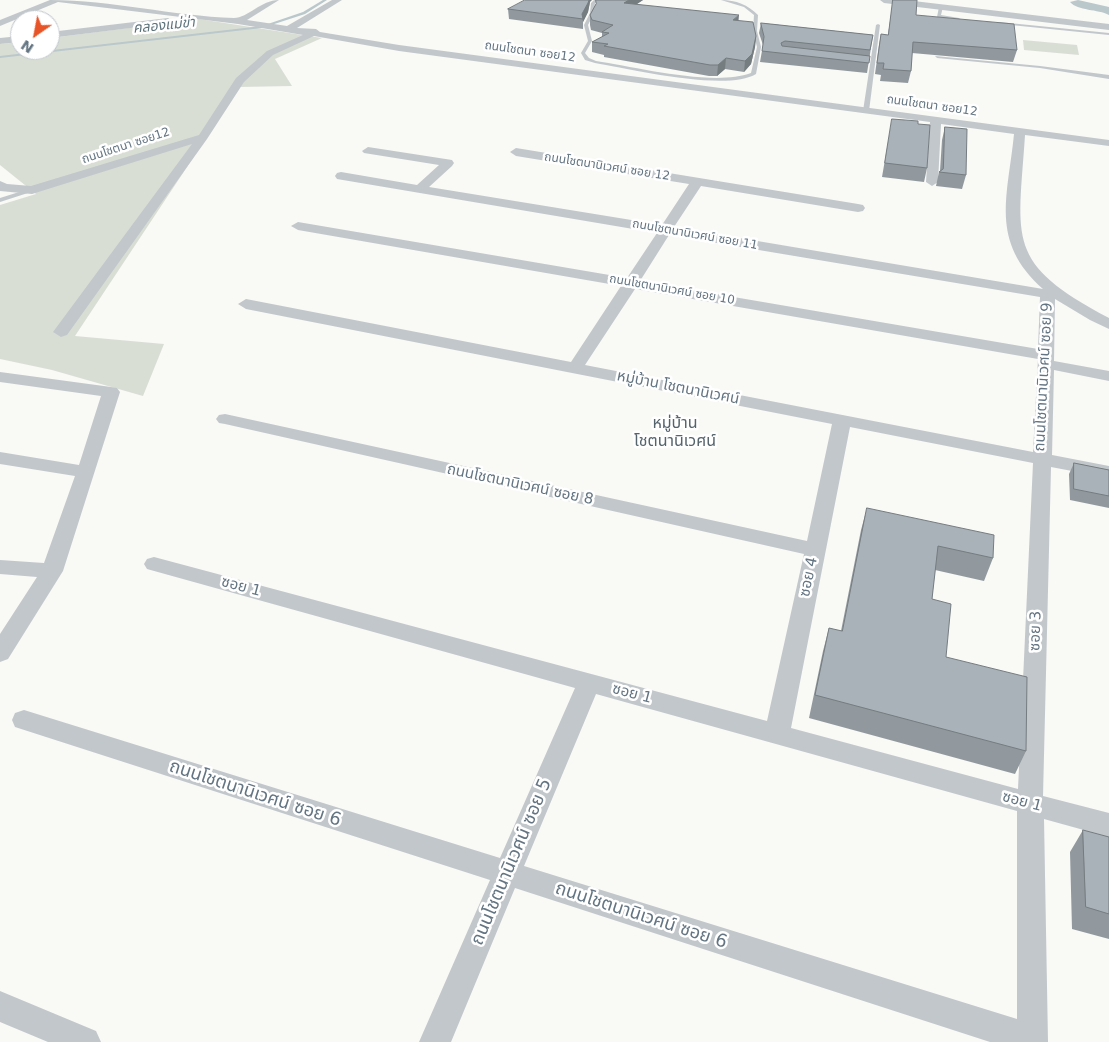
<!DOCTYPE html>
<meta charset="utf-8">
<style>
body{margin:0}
#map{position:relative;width:1109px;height:1042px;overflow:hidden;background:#f9f9f6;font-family:"DejaVu Sans",sans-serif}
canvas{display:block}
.north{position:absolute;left:10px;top:10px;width:50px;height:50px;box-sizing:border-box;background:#fff;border:1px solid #c1c7cd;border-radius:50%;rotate:213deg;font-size:14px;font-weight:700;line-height:20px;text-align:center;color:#637482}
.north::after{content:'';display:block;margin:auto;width:18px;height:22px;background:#e75428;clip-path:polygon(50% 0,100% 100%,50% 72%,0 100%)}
</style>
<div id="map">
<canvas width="1109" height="1042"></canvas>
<div class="north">N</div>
</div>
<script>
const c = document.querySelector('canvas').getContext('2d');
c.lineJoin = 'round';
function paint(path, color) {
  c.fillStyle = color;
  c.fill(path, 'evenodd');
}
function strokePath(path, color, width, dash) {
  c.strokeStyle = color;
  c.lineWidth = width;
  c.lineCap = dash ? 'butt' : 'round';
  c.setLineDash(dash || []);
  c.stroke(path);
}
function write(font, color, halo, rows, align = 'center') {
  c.font = font + ' "DejaVu Sans","Noto Sans Thai",sans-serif';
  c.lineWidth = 5;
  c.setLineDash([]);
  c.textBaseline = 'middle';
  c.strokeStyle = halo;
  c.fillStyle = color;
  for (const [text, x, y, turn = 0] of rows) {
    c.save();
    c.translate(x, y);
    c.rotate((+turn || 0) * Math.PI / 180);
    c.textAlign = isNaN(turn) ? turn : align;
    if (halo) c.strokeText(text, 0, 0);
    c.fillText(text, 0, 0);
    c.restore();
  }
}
const green = new Path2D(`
 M 199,19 L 322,38 L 275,59 L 292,86 L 240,87 L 75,336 L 164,344 L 143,396 L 52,370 L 0,359 L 0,205 L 36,194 L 0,165 L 0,44 L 20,42 L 20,50 L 50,50 L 50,38 Z
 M 1023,40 L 1077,45 L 1079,55 L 1024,50 Z`);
const water = new Path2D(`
 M 1078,0 L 1109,7 L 1109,15 C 1098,9 1078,11 1070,2 Z`);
const stream = new Path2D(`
 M 323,0 L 327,0 L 305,14 L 262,28 L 0,58 L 0,56 L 262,26 L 303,12 Z`);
const service = new Path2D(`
 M 594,0 L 599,0 L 595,3 L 594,13 L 588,25 L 592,41 L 585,53 L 589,58 L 596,61 C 637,67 713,87 751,73 L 757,47 L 753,31 L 754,15 L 744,7 L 721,0 C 736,0 748,5 758,15 L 757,31 L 761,47 L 756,74 C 727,92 630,69 595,63 L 585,60 L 581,53 L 588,41 L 584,25 L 590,13 L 591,3 Z
 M 941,6 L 943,7 L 941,15 L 959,18 L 961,20 L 937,17 L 939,7 Z
 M 999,22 L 1109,33 L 1109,35 L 1001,24 Z
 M 878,24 L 880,25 L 869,111 L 866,113 L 863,111 L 876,25 Z
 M 935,56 L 1040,66 L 1109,75 L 1109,79 L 1040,68 L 937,58 Z
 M 32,188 L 34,189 L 34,191 L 0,202 L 0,198 Z`);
const minor = new Path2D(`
 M 50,0 C 112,0 172,16 234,18 C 248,18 261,0 279,0 L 247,20 L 287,26 L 332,0 L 342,0 L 297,28 L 316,29 L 320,32 L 399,45 L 1109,140 L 1109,146 L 1025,135 C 1018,241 1005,263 1109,318 L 1109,329 L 1090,320 L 1055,299 L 1054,361 L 1109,371 L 1109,381 L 1054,370 L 1052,455 L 1109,466 L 1109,478 L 1051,467 L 1043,796 L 1109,813 L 1109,837 L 1044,819 L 1048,1042 L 990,1042 L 515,888 L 451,1042 L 419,1042 L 490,880 L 15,727 L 12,720 L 15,713 L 24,710 L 500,858 L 575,688 L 147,569 L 144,564 L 147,559 L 154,557 L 767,721 L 804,554 L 225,424 L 219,423 L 216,419 L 219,415 L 225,414 L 807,541 L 832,424 L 246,309 L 238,304 L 246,299 L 571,362 L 621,286 L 298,230 L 291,226 L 298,222 L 627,278 L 657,233 L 337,179 L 335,176 L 337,173 L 341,172 L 417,185 L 439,165 L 364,153 L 362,151 L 368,147 L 452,160 L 454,163 L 452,166 L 429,187 L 662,225 L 689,184 L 516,156 L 510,152 L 516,148 L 858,204 L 863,205 L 865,208 L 863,211 L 858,212 L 701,186 L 674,227 L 1043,289 C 989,241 1008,196 1014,134 L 941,124 L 938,182 L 932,186 L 926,182 L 930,122 L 399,51 L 314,36 L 273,55 L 244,82 L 207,139 L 67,335 L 61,337 L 53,332 L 192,144 L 32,194 L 0,191 L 0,181 L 7,184 L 31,186 L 199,135 L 236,78 L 267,51 L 303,35 L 238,24 L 58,2 L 0,26 L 0,20 ZM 669,235 L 1040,297 L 1038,349 L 640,281 ZM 635,289 L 1038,359 L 1033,452 L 585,365 ZM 850,427 L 1033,463 L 1018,789 L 791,728 ZM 596,694 L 1017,811 L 1017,1019 L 524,866 Z
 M 880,0 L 905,0 L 1109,24 L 1109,30 L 884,3 Z
 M 168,18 L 172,21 L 171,23 L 50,38 L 50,32 Z
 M 20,36 L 20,42 L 0,44 L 0,38 Z
 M 0,372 L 111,387 L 117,388 L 120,392 L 63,571 L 8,659 L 0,662 L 0,634 L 37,577 L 0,574 L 0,560 L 44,563 L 75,476 L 0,464 L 0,452 L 79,465 L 101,396 L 0,382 Z
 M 0,991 L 96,1031 L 101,1042 L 48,1042 L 0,1022 Z`);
const wall = new Path2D(`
 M 596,0 L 643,0 L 636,4 L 738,21 L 756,36 L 755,47 L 751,64 L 744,72 L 725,69 L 717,76 L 709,76 L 604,57 L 604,55 L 592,52 L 592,42 L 602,37 L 602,33 L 591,30 L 590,25 L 590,15 L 596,4 Z
 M 893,0 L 916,15 L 1017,50 L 1013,62 L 912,53 L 911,71 L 908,83 L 880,81 L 881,75 L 875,74 L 879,45 L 881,34 L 888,35 Z
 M 590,2 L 588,12 L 583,22 L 583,29 L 509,19 L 508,9 Z
 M 761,23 L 873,35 L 867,73 L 760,62 L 763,45 L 759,33 Z
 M 892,119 L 918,124 L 927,168 L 924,182 L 882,177 Z
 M 945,127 L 966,175 L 962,189 L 936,186 L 939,172 L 940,171 L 942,140 Z
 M 1074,463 L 1109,470 L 1109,508 L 1070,500 L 1069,474 Z
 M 867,508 L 993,558 L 984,581 L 935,570 L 932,599 L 946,657 L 1026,751 L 1015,774 L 809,718 L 823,651 L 829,628 L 841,631 L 861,530 Z
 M 1083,830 L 1109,837 L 1109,939 L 1072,929 L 1070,852 Z`);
const shadedWall = new Path2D(`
 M 589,0 L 592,0 L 590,2 L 588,12 L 583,22 L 582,14 Z
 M 629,0 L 643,0 L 624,13 L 624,3 Z
 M 739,15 L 738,26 L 733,20 Z
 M 756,36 L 755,47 L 751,64 L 744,72 L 745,61 Z
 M 726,58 L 725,69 L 717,76 L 718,65 Z`);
const building = new Path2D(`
 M 525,0 L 589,0 L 588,3 L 582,14 L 583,19 L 508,9 Z
 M 596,0 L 629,0 L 624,3 L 739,15 L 733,20 L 753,22 L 756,36 L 752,54 L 745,61 L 726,58 L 718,65 L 710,65 L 604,46 L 608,44 L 592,42 L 609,33 L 602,32 L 613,25 L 592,20 L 590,15 L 596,4 Z
 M 893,0 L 917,0 L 916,15 L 1014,24 L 1017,50 L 913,42 L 911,71 L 883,69 L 884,63 L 877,63 L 881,34 L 888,35 Z
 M 761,23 L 873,35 L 870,50 L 785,41 L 781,43 L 782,46 L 870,56 L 869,63 L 762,51 L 764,37 Z
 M 892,119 L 918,121 L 918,124 L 930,125 L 927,168 L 885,163 Z
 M 945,127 L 967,129 L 966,175 L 939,172 L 943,169 Z
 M 1074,463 L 1109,470 L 1109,496 L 1074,489 Z
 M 867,508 L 994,535 L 993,558 L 938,546 L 932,599 L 951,604 L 946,657 L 1027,677 L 1026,751 L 815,695 L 829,628 L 842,631 Z
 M 1083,830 L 1109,837 L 1109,914 L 1086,907 Z`);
const farStreetnames = [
 ["ถนนโชตนา ซอย12",530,52,8],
 ["ถนนโชตนา ซอย12",932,106,8],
 ["ถนนโชตนา ซอย12",126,146,-18],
 ["ถนนโชตนานิเวศน์ ซอย 12",607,167,9],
 ["ถนนโชตนานิเวศน์ ซอย 11",695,235,10],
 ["ถนนโชตนานิเวศน์ ซอย 10",672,290,10]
];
const farWaternames = [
 ["คลองแม่ข่า",164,26,-6]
];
const streetNames = [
 ["ถนนโชตนานิเวศน์ ซอย 9",1044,377,-87],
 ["หมู่บ้าน โชตนานิเวศน์",678,388,11],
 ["ถนนโชตนานิเวศน์ ซอย 8",520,485,12],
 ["ซอย 4",809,577,-78],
 ["ซอย 1",241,587,15],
 ["ซอย 3",1036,631,-88],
 ["ซอย 1",632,694,15],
 ["ซอย 1",1022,802,15]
];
const neighbourhoodNames = [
 ["หมู่บ้าน",675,424],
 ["โชตนานิเวศน์",675,442]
];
const nearStreetnames = [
 ["ถนนโชตนานิเวศน์ ซอย 6",255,794,18],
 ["ถนนโชตนานิเวศน์ ซอย 5",512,862,-67],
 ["ถนนโชตนานิเวศน์ ซอย 6",641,916,18]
];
paint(green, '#d9ded5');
paint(water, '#bac7cb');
paint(stream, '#bac7cb');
paint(service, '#c2c7cb');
paint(minor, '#c2c7cb');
paint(wall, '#91999e');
paint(shadedWall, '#767d81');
paint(building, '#a9b2b8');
strokePath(building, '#767d81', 1);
write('12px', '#637482', '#fff', farStreetnames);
write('italic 14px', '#5e747c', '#fff', farWaternames);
write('15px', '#637482', '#fff', streetNames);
write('16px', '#55636d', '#fff', neighbourhoodNames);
write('18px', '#637482', '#fff', nearStreetnames);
</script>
